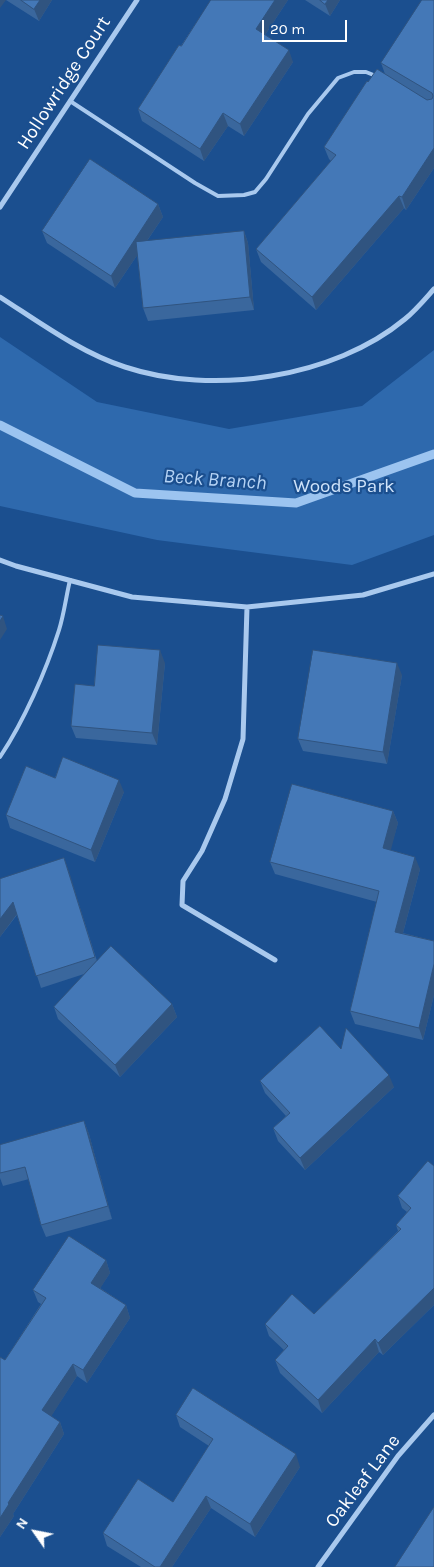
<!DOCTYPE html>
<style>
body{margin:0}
#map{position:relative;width:434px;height:1567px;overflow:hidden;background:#1b4f8f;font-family:Karla,sans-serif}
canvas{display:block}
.north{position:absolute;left:10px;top:1507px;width:50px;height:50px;-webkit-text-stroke:4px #1b4f8f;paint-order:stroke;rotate:303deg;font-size:14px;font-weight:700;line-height:20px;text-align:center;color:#fff}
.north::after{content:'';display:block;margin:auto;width:18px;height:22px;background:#fff;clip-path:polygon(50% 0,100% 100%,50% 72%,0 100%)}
.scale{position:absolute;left:262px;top:20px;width:85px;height:22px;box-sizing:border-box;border:2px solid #fff;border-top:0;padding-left:6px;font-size:15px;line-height:18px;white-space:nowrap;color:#fff;-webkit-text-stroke:4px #1b4f8f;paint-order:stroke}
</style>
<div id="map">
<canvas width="434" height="1567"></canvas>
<div class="north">N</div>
<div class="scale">20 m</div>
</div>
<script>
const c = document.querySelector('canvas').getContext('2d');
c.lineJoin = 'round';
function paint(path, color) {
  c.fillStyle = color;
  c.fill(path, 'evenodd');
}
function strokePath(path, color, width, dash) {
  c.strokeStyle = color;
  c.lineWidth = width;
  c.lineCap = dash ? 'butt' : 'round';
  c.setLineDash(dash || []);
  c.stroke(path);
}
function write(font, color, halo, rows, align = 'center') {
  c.font = font + ' Karla,sans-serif';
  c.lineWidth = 4.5;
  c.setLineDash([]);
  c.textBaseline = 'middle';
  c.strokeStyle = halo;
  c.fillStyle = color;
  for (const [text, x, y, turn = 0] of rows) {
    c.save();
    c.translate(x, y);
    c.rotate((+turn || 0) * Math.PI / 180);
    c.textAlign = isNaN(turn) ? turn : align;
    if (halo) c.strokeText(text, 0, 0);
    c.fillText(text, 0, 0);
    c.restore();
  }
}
const green = new Path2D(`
 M 0,337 L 97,402 L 229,429 L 362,406 L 434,350 L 434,535 L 352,565 L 157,540 L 0,506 Z`);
const stream = new Path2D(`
 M 0,425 L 135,493 L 296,503 L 434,454`);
const lane = new Path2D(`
 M 70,101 L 195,183 L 218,196 L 244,195 L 255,192 L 266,179 L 308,114 L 338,78 L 354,72 L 366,72 L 376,76
 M 0,757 C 24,721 46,671 59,630 C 64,614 66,597 70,580`);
const street = new Path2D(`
 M 0,207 L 137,0
 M 0,297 C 39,322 81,353 125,367 C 212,396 334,378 405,319 C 416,310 425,299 434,289
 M 0,560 L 16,566 L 132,597 L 247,607 L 363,595 L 434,574
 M 247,607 L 243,739 L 225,799 L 202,851 L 183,881 L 182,905 L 275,960
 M 318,1567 L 398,1456 L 434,1415`);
const wall = new Path2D(`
 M 6,0 L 52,0 L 39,21 Z
 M 211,0 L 288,0 L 265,35 L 293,62 L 244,136 L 228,126 L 204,161 L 142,121 L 138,109 L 181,46 Z
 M 305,0 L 340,0 L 330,16 Z
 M 434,0 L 434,168 L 406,210 L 404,208 L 316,310 L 261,262 L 256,249 L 331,161 L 329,159 L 324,147 L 368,82 L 385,74 L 381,63 Z
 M 158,204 L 163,217 L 147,241 L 244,231 L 248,243 L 254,310 L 148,321 L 143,308 L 138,254 L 115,288 L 47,243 L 42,231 Z
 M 165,663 L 157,745 L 76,738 L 71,726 L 94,686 Z
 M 402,675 L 387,764 L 303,751 L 298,739 Z
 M 55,778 L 124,792 L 95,862 L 10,828 L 6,815 Z
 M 393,811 L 398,823 L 390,850 L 420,869 L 403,933 L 434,941 L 434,995 L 423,1040 L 355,1024 L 350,1011 L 377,902 L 275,874 L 270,862 Z
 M 64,858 L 97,961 L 172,1004 L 177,1017 L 120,1077 L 58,1019 L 54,1007 L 84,974 L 41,988 L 17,915 L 0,937 L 0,879 Z
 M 341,1049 L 394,1087 L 305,1170 L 278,1141 L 273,1128 L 286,1116 L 265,1093 L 260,1081 Z
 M 84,1121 L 89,1134 L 112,1219 L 46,1237 L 41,1225 L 29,1179 L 3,1186 L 0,1178 L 0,1145 Z
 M 434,1166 L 434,1305 L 383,1355 L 379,1352 L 322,1413 L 280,1373 L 275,1360 L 284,1350 L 269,1336 L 265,1324 L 314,1314 L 398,1231 L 396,1225 L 407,1212 L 402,1208 L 398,1196 Z
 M 106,1260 L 110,1273 L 100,1288 L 126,1305 L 130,1318 L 87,1383 L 77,1376 L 51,1416 L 60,1422 L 64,1434 L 13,1514 L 14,1516 L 0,1537 L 5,1360 L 41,1304 L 38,1302 L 33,1290 Z
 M 176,1415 L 300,1467 L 255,1537 L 211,1508 L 172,1567 L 141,1567 L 107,1546 L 103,1533 L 173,1502 L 209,1446 L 180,1427 Z`);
const shadedWall = new Path2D(`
 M 0,0 L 6,0 L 0,8 Z
 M 40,0 L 52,0 L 39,21 L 34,9 Z
 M 275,0 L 288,0 L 261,41 L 256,29 Z
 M 328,0 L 340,0 L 330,16 L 325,4 Z
 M 289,50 L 293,62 L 244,136 L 240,124 Z
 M 223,113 L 228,126 L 204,161 L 200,149 Z
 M 434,148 L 434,168 L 406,210 L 402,197 Z
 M 399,196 L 404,208 L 316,310 L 312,297 Z
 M 158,204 L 163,217 L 115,288 L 111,276 Z
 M 244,231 L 248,243 L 254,310 L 250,297 Z
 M 3,616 L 7,629 L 0,640 L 0,621 Z
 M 160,650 L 165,663 L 157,745 L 152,733 Z
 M 397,663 L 402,675 L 387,764 L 383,752 Z
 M 119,780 L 124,792 L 95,862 L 91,850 Z
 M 393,811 L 398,823 L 388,861 L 383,848 Z
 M 415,857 L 420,869 L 400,944 L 395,932 Z
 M 64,858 L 69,871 L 99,970 L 95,957 Z
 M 13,902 L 17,914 L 0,937 L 0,919 Z
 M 434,964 L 434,995 L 423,1040 L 419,1028 Z
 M 172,1004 L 177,1017 L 120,1077 L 115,1065 Z
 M 389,1075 L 394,1087 L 305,1170 L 300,1158 Z
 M 84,1121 L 89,1134 L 112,1219 L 108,1206 Z
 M 106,1260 L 110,1273 L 96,1295 L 91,1283 Z
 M 434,1288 L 434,1305 L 383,1355 L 378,1343 Z
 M 126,1305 L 130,1318 L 87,1383 L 83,1370 Z
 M 375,1339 L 379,1352 L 322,1413 L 318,1400 Z
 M 73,1364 L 77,1376 L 47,1423 L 42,1410 Z
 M 60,1422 L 64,1434 L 13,1514 L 14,1516 L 0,1537 L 0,1517 L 8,1503 Z
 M 296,1454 L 300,1467 L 255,1537 L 250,1524 Z
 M 206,1496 L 211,1508 L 172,1567 L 160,1567 Z`);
const building = new Path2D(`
 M 21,0 L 40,0 L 34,9 Z
 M 211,0 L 275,0 L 256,29 L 289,50 L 240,124 L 223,113 L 200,149 L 138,109 L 179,45 L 181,46 Z
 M 320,0 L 328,0 L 325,4 Z
 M 422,0 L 434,0 L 434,148 L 402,197 L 399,196 L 312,297 L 256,249 L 336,155 L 324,147 L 367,81 L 368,82 L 377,69 L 427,100 L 432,99 L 433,96 L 432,93 L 381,63 Z
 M 90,159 L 158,204 L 111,276 L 42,231 Z
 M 244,231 L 250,297 L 143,308 L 136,242 Z
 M 0,615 L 3,616 L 0,621 Z
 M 98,645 L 160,650 L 152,733 L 71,726 L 75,684 L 94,686 Z
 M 313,650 L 397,663 L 383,752 L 298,739 Z
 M 63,757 L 119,780 L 91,850 L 6,815 L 26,766 L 55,778 Z
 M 292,784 L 393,811 L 383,848 L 415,857 L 395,932 L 434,941 L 434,964 L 419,1028 L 350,1011 L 379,891 L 270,862 Z
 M 64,858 L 95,957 L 36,976 L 13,902 L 0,919 L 0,879 Z
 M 111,946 L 172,1004 L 115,1065 L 54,1007 Z
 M 320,1026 L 341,1049 L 346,1028 L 389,1075 L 300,1158 L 273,1128 L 290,1113 L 260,1081 Z
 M 84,1121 L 108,1206 L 41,1225 L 25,1167 L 0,1173 L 0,1145 Z
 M 428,1161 L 434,1166 L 434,1288 L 378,1343 L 375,1339 L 318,1400 L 275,1360 L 288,1346 L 265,1324 L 292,1294 L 314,1314 L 401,1229 L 396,1225 L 411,1208 L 398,1196 Z
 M 69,1236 L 106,1260 L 91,1283 L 126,1305 L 83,1370 L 73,1364 L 42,1410 L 60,1422 L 8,1503 L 9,1504 L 0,1518 L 0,1357 L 5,1360 L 46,1298 L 33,1290 Z
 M 193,1388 L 296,1454 L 250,1524 L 206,1496 L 160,1567 L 155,1567 L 103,1533 L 138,1479 L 173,1502 L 213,1439 L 176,1415 Z
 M 434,1507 L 434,1567 L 395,1567 Z`);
const streetNames = [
 ["Hollowridge Court",64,83,-57],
 ["Oakleaf Lane",363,1481,-53]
];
const parkNames = [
 ["Woods Park",344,487]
];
const waterNames = [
 ["Beck Branch",215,480,4]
];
paint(green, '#2e69ad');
strokePath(stream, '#9cc4f0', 9);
strokePath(lane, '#a9c9ee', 4);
strokePath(street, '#a9c9ee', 5);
paint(wall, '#3a679d');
paint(shadedWall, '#305480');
paint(building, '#4478b7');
strokePath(building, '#305480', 1);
write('19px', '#fff', '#1b4f8f', streetNames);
write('19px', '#cfe3fa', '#1b4f8f', parkNames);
write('italic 20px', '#b5d3f5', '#1b4f8f', waterNames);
</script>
